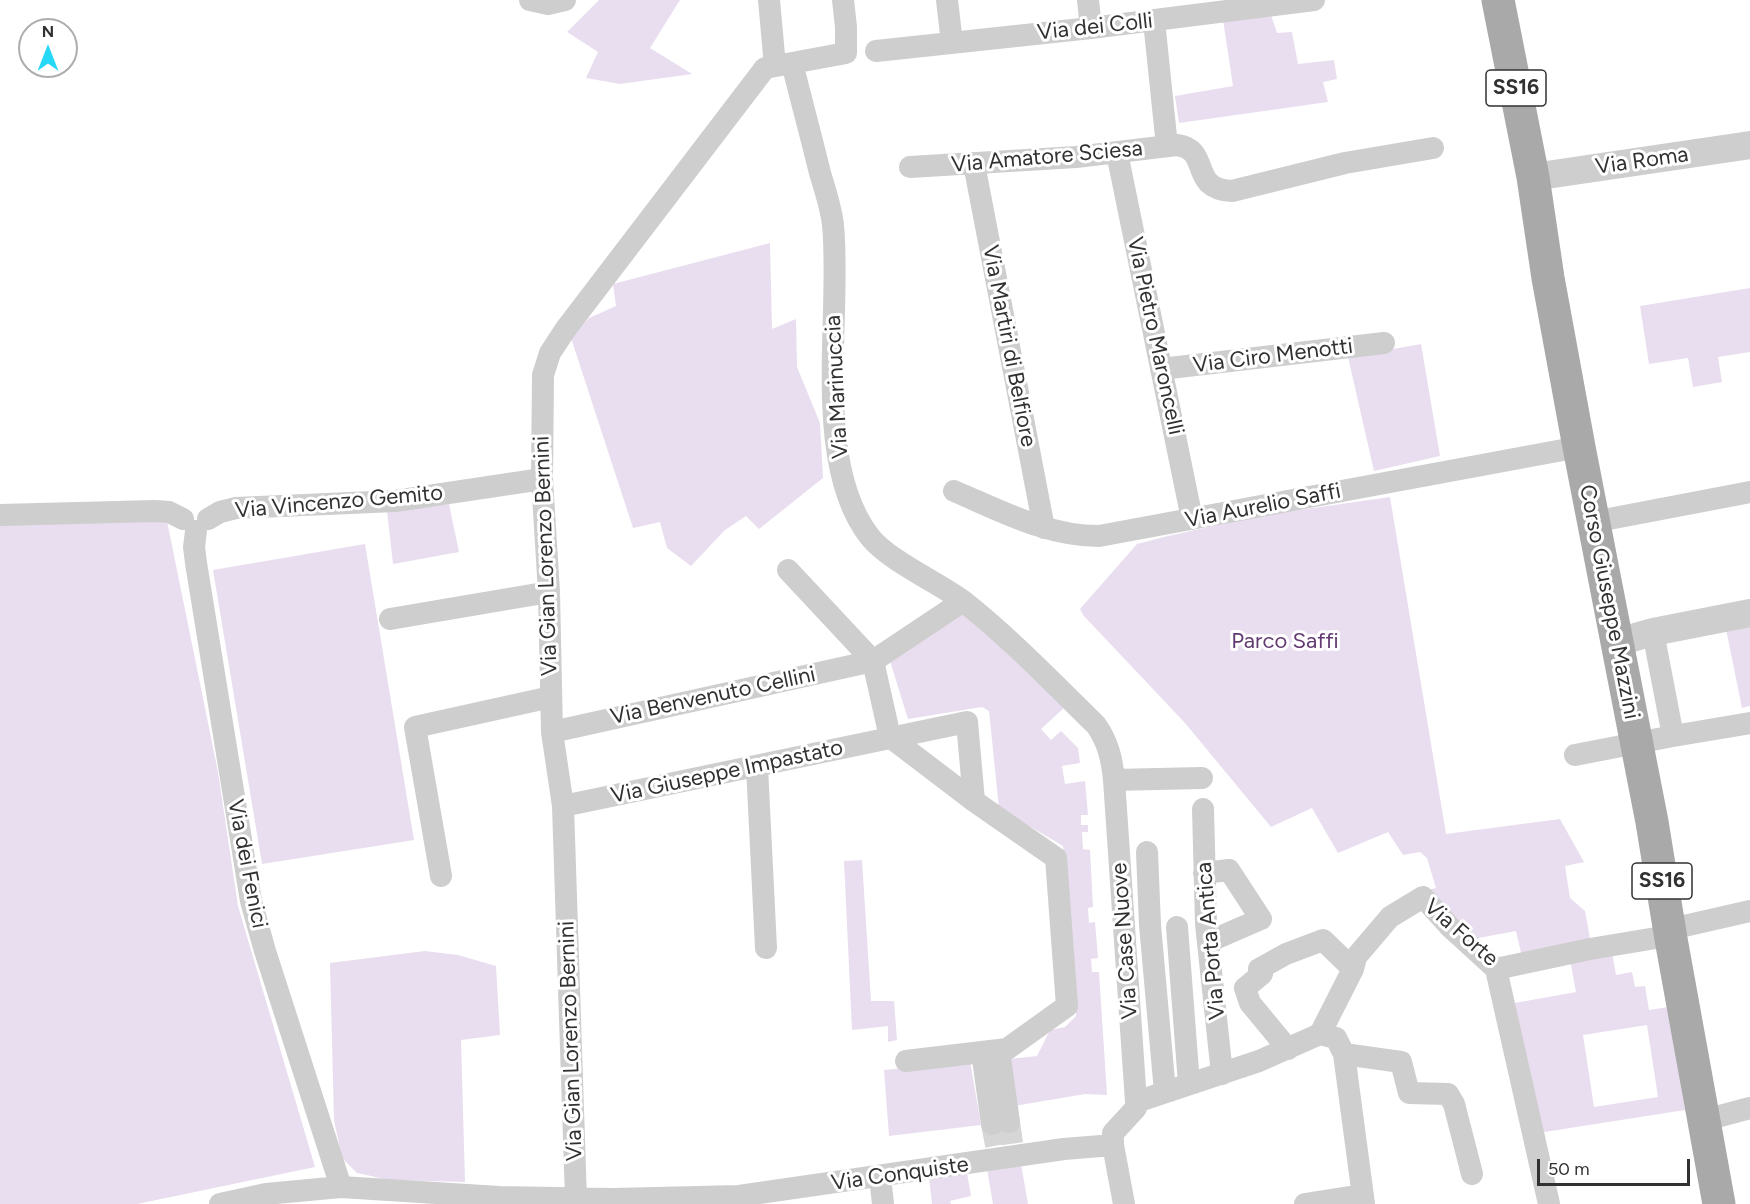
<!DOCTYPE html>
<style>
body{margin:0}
#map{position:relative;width:1750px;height:1204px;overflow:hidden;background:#fff;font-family:Figtree,sans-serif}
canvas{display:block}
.north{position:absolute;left:18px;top:18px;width:60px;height:60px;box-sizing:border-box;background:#fff;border:2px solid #adadad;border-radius:50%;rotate:0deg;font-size:16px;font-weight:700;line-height:24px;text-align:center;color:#313131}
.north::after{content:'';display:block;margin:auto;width:21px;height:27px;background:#26d8f5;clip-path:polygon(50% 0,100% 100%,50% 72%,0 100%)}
.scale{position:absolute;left:1537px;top:1159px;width:153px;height:27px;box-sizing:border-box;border:3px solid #313131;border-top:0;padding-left:8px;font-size:18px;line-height:21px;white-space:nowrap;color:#313131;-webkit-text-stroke:4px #fff;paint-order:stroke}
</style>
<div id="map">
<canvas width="1750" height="1204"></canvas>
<div class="north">N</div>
<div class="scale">50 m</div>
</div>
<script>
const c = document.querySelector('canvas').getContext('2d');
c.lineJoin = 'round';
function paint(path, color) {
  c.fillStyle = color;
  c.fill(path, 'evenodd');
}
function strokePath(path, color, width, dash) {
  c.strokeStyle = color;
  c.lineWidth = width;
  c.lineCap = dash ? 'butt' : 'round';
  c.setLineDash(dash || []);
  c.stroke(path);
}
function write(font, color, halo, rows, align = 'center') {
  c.font = font + ' Figtree,sans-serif';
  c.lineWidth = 6;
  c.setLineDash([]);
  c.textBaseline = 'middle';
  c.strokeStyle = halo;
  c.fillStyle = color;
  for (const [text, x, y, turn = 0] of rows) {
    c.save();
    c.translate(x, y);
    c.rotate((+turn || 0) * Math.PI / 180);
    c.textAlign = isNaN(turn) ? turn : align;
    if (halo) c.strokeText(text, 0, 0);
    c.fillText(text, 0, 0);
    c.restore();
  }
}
const green = new Path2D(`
 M 599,0 L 680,0 L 650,48 L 692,74 L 620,84 L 586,78 L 598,52 L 567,32 Z
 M 1268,6 L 1277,33 L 1292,32 L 1298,64 L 1334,60 L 1337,79 L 1323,82 L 1328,102 L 1179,123 L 1175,96 L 1233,86 L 1222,13 Z
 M 770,243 L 772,329 L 796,319 L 797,367 L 820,423 L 823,478 L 759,529 L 746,516 L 725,530 L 691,566 L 667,548 L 660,522 L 633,528 L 571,338 L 589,318 L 616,306 L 613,284 Z
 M 1750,288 L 1750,352 L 1718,357 L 1722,382 L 1693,387 L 1688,358 L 1649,364 L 1640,306 Z
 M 1421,344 L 1440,456 L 1374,471 L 1348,357 Z
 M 1390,497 L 1446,834 L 1560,819 L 1584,862 L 1565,866 L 1570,898 L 1585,911 L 1591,944 L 1522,957 L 1516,931 L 1473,939 L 1427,890 L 1436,888 L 1427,858 L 1420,852 L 1403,855 L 1388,832 L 1338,853 L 1312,808 L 1271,827 L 1185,723 L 1083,615 L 1080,609 L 1137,544 L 1168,536 L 1258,516 Z
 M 449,504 L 459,552 L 393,564 L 387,511 Z
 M 167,521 L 218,772 L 238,906 L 315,1167 L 137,1204 L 0,1204 L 0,523 Z
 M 365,544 L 414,840 L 262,864 L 213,570 Z
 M 966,608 L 1065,707 L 1041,729 L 1051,740 L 1061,731 L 1078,748 L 1080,763 L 1062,766 L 1065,784 L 1085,781 L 1088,815 L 1081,815 L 1081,825 L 1088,825 L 1088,832 L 1082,832 L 1083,849 L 1090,850 L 1093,907 L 1088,908 L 1089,923 L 1095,922 L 1098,958 L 1091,959 L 1092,972 L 1099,972 L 1107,1095 L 1085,1094 L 1014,1106 L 1009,1059 L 1037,1056 L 1050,1030 L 1065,1027 L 1076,1016 L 1063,846 L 999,808 L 989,711 L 982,707 L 908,719 L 890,661 Z
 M 1750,624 L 1750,706 L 1742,708 L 1726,629 Z
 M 862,860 L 871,1001 L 894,1001 L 897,1040 L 888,1042 L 888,1026 L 852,1030 L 844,861 Z
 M 425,951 L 458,955 L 496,966 L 500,1035 L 461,1040 L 465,1182 L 389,1180 L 357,1173 L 342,1158 L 334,1120 L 330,963 Z
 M 1612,952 L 1616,975 L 1632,972 L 1635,987 L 1645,986 L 1649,1010 L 1668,1007 L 1685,1110 L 1538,1133 L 1509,1004 L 1576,992 L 1570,960 ZM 1647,1025 L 1658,1097 L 1594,1107 L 1583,1035 Z
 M 970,1061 L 981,1125 L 889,1136 L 884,1070 Z
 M 1021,1164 L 1028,1204 L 993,1204 L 987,1169 Z
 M 967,1173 L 971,1196 L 950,1201 L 951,1204 L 932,1204 L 929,1177 Z`);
const minorTunnel = new Path2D(`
 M 1009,1122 L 1014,1157
 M 992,1124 L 999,1160`);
const minor = new Path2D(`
 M 530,0 L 548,4 L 565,0
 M 769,0 L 775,66
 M 947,0 L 952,43
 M 1088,0 L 1091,28
 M 1154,21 L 1167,146
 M 876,51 L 1091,28 L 1314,0
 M 792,63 C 801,99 811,136 820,173 C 825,190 831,207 833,225 C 842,315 811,462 870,537 C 888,560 937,582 963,601 C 1009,637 1054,684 1096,725 C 1108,742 1112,759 1114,780 L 1136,1102
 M 1117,153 L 1192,519
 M 974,164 L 1044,528
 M 910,167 L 1076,157 L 1177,145 C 1212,150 1188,189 1232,191 L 1345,163 L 1433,148
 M 1161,369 L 1384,343
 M 954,491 C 1001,511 1047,536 1099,536 L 1579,447
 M 0,515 L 155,511 L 169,512 L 183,519
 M 208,519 L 220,512 L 236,508 L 395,501 L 542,479
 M 1593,522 L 1750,492
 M 196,531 L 194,547 L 196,563 L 251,901 L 265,951 L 341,1187
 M 788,570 L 873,661 L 890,737 L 974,801 L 1056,858 L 1067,1006 L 1007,1049 L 906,1061
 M 390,619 L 549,592
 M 1653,632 L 1673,736 L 1750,723
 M 552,732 L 873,661 L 963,601
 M 1575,755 L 1673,736
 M 757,767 L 766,948
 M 1114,780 L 1202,778
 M 563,806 L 967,722 L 974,801
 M 1203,809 L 1206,924 L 1222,1074
 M 1147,852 L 1150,925 L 1165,1092
 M 1204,873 L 1229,870 L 1261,919 L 1208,942
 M 441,876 L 415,727 L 551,697
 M 1177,927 L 1189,1084
 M 1671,929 L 1750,911
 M 1496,969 L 1549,1204
 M 1320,1034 L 1353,969 L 1356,957 L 1390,917 L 1423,897 L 1450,927 L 1496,969 L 1590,949 L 1662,937 L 1671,939
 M 1320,1034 L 1336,1038 L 1344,1054 L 1364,1204
 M 1288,1049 L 1250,1003 L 1245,988 L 1262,974 L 1259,969 L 1286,954 L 1323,940 L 1353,969
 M 999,1050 L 1009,1122
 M 982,1052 L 992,1124
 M 1344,1054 L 1401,1062 L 1409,1093 L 1448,1094 L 1454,1104 L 1472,1174
 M 1705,1120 L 1750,1108
 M 880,1176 L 883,1204
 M 576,1199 L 563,806 L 552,732 L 549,592 L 542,479 L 543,375 L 550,353 L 565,330 L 765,68 L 846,53 L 846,27 L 843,0
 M 220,1204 L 266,1194 L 341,1187 L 499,1197 L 613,1199 L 739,1196 L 1064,1149 L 1113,1145
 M 1124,1204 L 1113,1145 L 1113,1133 L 1136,1108 L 1136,1102 L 1259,1061 L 1320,1034
 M 1305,1204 L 1362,1195`);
const tertiary = new Path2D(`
 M 1533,177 L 1750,145
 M 1618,642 L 1653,632 L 1750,613`);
const primary = new Path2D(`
 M 1498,0 L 1533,177 L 1548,278 L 1579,447 L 1652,822 L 1671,939 L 1719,1204`);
const shields = [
 [1516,88,60],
 [1662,881,60]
];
const shieldNames = [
 ["SS16",1516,88],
 ["SS16",1662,881]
];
const streetNames = [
 ["Via dei Colli",1095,27,-6],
 ["Via Amatore Sciesa",1047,157,-5],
 ["Via Roma",1642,161,-8],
 ["Via Pietro Maroncelli",1155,336,78],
 ["Via Martiri di Belfiore",1009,346,79],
 ["Via Ciro Menotti",1273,356,-7],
 ["Via Marinuccia",837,387,-93],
 ["Via Vincenzo Gemito",339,502,-5],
 ["Via Aurelio Saffi",1263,506,-11],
 ["Via Gian Lorenzo Bernini",546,556,-92],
 ["Corso Giuseppe Mazzini",1609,602,79],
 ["Via Benvenuto Cellini",713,696,-12],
 ["Via Giuseppe Impastato",727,772,-12],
 ["Via dei Fenici",247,864,79],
 ["Via Forte",1461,933,41],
 ["Via Case Nuove",1125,941,-94],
 ["Via Porta Antica",1211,941,-95],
 ["Via Gian Lorenzo Bernini",571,1041,-92],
 ["Via Conquiste",900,1174,-8]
];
const parkNames = [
 ["Parco Saffi",1285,642]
];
paint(green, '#e9deef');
strokePath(minorTunnel, '#d6d6d6', 22, [22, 11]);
strokePath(minor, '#cecece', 22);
strokePath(tertiary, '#cecece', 28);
strokePath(primary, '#a9a9a9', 33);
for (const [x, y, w] of shields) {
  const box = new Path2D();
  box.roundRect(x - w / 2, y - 18, w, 36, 4.5);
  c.fillStyle = '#fff';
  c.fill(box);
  strokePath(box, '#313131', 1.5);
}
write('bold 21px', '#313131', null, shieldNames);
write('22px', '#313131', '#fff', streetNames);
write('22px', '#633971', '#fff', parkNames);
</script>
